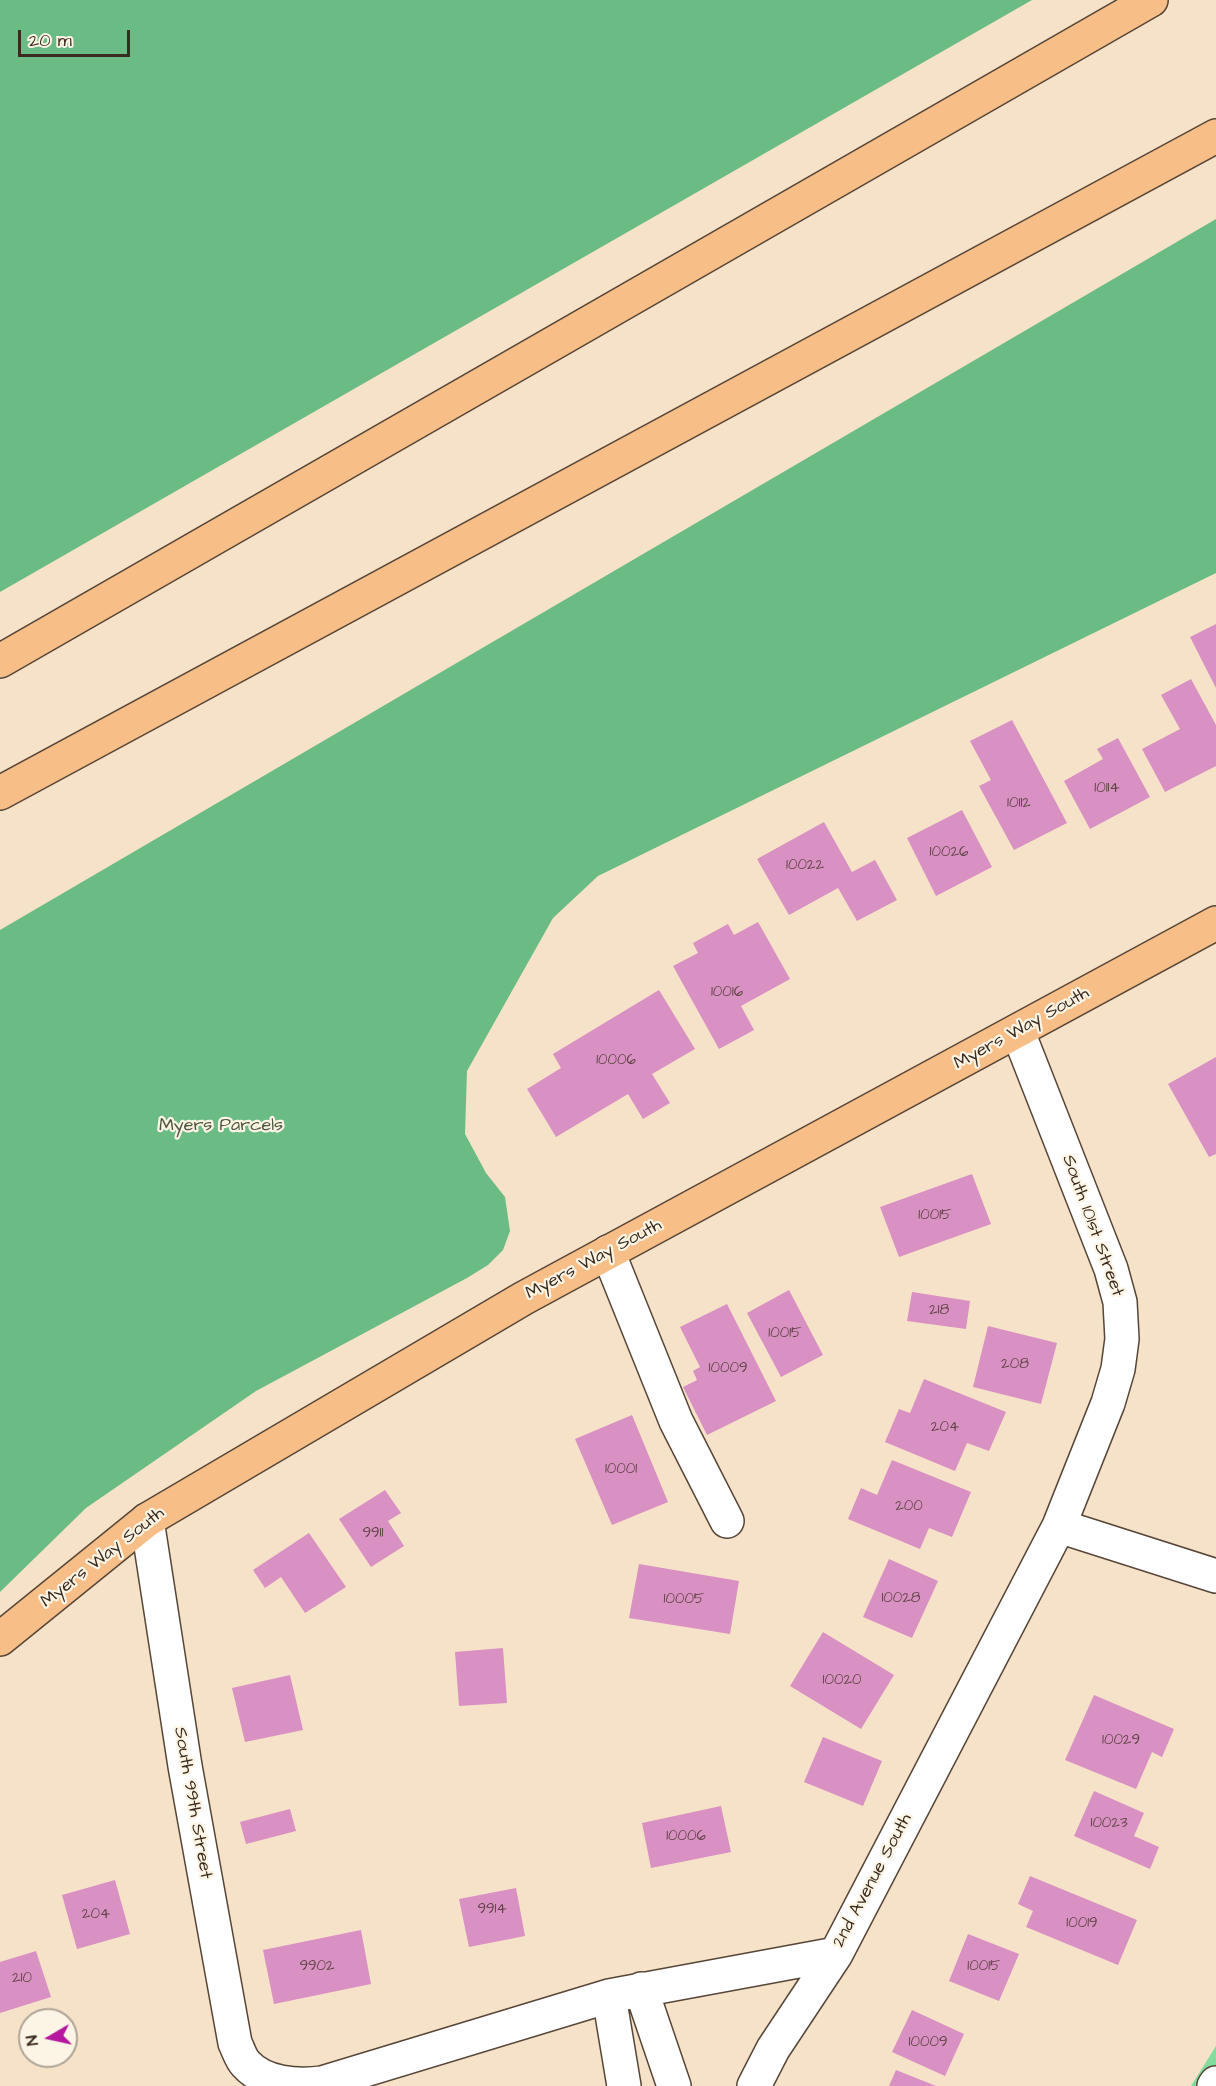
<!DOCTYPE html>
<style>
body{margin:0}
#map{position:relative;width:1216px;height:2086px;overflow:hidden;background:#f6e2c8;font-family:"Architects Daughter",sans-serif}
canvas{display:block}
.north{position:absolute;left:18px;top:2008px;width:60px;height:60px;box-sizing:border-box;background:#fcf5e5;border:2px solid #afa495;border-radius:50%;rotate:261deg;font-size:16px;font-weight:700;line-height:24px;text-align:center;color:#3b2a1e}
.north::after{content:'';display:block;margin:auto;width:21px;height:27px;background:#b5179e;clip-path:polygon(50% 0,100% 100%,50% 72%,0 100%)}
.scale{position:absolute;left:18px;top:30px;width:112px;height:27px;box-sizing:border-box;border:3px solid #3b2a1e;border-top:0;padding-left:8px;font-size:18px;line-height:21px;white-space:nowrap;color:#3b2a1e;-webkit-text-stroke:4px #fcf5e5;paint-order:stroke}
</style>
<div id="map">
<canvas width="1216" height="2086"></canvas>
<div class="north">N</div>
<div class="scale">20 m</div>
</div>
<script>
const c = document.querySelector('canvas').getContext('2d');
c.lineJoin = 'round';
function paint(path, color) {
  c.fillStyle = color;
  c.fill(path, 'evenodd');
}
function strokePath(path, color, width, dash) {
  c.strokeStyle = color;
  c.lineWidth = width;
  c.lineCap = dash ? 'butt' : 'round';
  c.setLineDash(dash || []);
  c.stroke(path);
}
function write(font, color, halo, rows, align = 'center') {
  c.font = font + ' "Architects Daughter",sans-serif';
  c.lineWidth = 4.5;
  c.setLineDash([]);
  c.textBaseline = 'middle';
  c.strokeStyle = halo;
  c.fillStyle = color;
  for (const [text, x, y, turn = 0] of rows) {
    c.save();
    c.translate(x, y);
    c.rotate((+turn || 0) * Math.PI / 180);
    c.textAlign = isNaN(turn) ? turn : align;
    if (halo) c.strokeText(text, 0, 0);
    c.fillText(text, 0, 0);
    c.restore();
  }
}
const green = new Path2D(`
 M 1216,2046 L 1216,2086 L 1191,2086 Z`);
const forest = new Path2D(`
 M 0,0 L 1032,0 L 0,592 Z
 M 1216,219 L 1216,573 L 598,876 L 553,918 L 467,1071 L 465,1134 L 486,1173 L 505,1197 L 510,1231 L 503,1250 L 488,1265 L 467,1278 L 256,1391 L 86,1508 L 0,1592 L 0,930 Z`);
const building = new Path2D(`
 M 1216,624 L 1216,688 L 1190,637 Z
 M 1191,679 L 1216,725 L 1216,766 L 1165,792 L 1142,749 L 1180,729 L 1161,695 Z
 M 1012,720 L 1067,823 L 1014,850 L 979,786 L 991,780 L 970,741 Z
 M 1118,738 L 1150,797 L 1090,829 L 1064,781 L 1103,759 L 1097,749 Z
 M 962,810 L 992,867 L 936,896 L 907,838 Z
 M 824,822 L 852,872 L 875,860 L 897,900 L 857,921 L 838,888 L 789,915 L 757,859 Z
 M 758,922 L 790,979 L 741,1006 L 754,1030 L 719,1049 L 673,966 L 698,953 L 693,943 L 728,924 L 734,935 Z
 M 659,990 L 695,1049 L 652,1074 L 670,1103 L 643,1119 L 628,1094 L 556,1137 L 527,1089 L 561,1068 L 553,1054 Z
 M 1216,1057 L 1216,1154 L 1209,1157 L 1168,1084 Z
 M 972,1174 L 991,1224 L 899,1257 L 880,1207 Z
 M 789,1290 L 823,1355 L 781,1377 L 747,1313 Z
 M 912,1292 L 970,1301 L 966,1329 L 907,1321 Z
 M 727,1304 L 776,1401 L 707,1435 L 683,1387 L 697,1380 L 693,1371 L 700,1367 L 680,1327 Z
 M 988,1326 L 1057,1343 L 1041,1404 L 973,1387 Z
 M 924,1379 L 1006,1412 L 989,1451 L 967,1443 L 955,1471 L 885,1442 L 899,1409 L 910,1413 Z
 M 632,1415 L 668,1502 L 612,1525 L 575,1439 Z
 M 892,1460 L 971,1492 L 952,1537 L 929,1528 L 920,1549 L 848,1519 L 861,1488 L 877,1495 Z
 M 385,1490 L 401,1513 L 388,1521 L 404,1546 L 371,1567 L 339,1519 Z
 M 309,1533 L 346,1587 L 305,1613 L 281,1577 L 265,1588 L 253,1570 Z
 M 889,1559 L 938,1581 L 912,1638 L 863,1617 Z
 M 639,1564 L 739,1581 L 730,1634 L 629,1618 Z
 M 823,1632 L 894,1675 L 861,1729 L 790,1686 Z
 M 503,1648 L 507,1703 L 459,1706 L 455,1652 Z
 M 290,1675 L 303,1730 L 245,1742 L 232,1688 Z
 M 1094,1695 L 1174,1729 L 1162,1757 L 1152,1752 L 1136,1789 L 1065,1760 Z
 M 823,1737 L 882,1761 L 863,1806 L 804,1782 Z
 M 1094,1791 L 1144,1813 L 1134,1836 L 1159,1847 L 1150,1869 L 1074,1836 Z
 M 721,1806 L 731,1852 L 651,1868 L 642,1823 Z
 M 290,1809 L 296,1831 L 246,1844 L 240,1822 Z
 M 1030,1876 L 1137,1920 L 1118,1965 L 1026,1927 L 1033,1911 L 1018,1904 Z
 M 115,1880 L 130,1934 L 77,1949 L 62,1895 Z
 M 516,1888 L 525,1936 L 469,1947 L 459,1899 Z
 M 361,1930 L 371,1984 L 274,2004 L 263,1950 Z
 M 968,1934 L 1019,1954 L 999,2001 L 949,1981 Z
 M 36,1951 L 51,1997 L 0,2013 L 0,1962 Z
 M 912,2010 L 964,2034 L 945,2076 L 892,2052 Z
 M 896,2070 L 936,2086 L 889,2086 Z`);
const minor = new Path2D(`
 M 608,1252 L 676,1421 L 727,1521
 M 147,1520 L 185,1766 L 235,2043 C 238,2049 241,2059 246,2064 C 264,2084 297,2086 322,2083 L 609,1996 L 836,1954 L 1059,1526 L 1108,1403 L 1118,1369 L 1122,1339 L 1120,1302 L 1111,1269 L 1018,1032
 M 1059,1526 L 1216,1576
 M 641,1989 L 674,2086
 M 609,1996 L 624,2086
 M 754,2086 L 773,2049 L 836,1954
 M 1214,2086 L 1216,2083`);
const major = new Path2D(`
 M 0,1639 L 147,1520 L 524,1298 L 1216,923`);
const highway = new Path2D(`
 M 0,661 L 1151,0
 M 0,793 L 1216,136`);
const numberNames = [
 ["10114",1107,789],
 ["10112",1019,804],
 ["10026",949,853],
 ["10022",805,866],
 ["10016",727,993],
 ["10006",616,1061],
 ["10015",935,1216],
 ["218",939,1311],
 ["10015",785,1334],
 ["208",1015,1365],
 ["10009",728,1369],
 ["204",945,1428],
 ["10001",621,1470],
 ["200",909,1507],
 ["9911",373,1534],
 ["10028",901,1599],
 ["10005",684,1600],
 ["10020",842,1681],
 ["10029",1121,1741],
 ["10023",1109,1824],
 ["10006",686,1837],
 ["9914",492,1910],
 ["204",96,1915],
 ["10019",1082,1924],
 ["9902",317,1967],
 ["10015",984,1967],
 ["210",22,1979],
 ["10009",928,2043]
];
const streetNames = [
 ["Myers Way South",1022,1029,-29],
 ["South 101st Street",1092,1226,70],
 ["Myers Way South",594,1260,-28],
 ["Myers Way South",103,1558,-38],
 ["South 99th Street",192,1803,80],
 ["2nd Avenue South",873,1881,-62]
];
const parkNames = [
 ["Myers Parcels",221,1126]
];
paint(green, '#84db9e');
paint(forest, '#6bbb85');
paint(building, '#d990c3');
strokePath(minor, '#574638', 36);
strokePath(major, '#574638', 36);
strokePath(highway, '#574638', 36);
strokePath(minor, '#fff', 33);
strokePath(major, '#f7be87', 33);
strokePath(highway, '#f7be87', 33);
write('15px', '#624447', null, numberNames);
write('18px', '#3b2a1e', '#fcf5e5', streetNames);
write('18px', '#4d563e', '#fcf5e5', parkNames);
</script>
